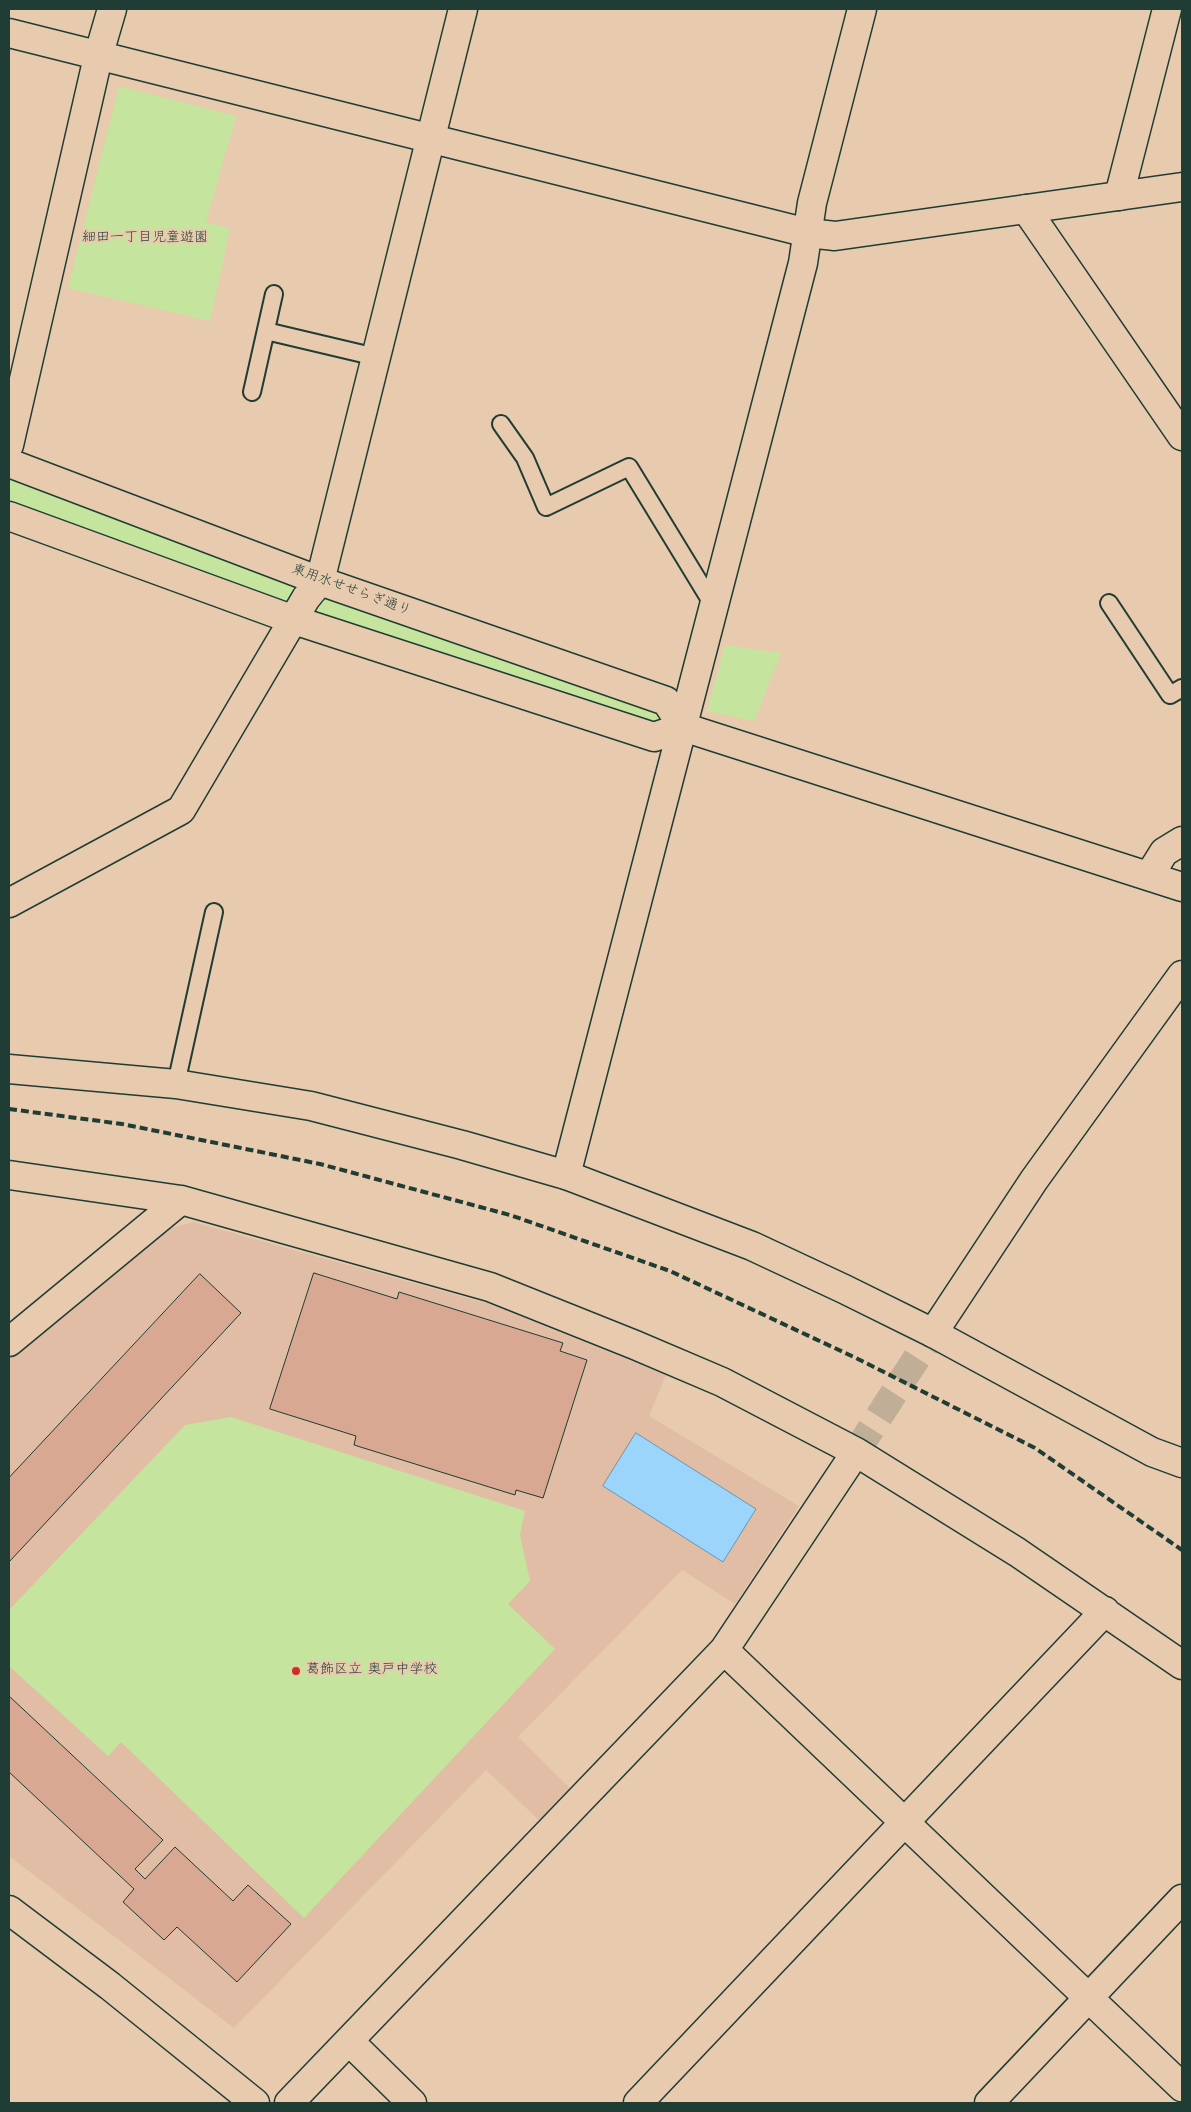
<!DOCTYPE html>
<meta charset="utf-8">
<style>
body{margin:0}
#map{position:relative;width:1191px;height:2112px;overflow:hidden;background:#e8cbae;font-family:Kalam,sans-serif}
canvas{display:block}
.frame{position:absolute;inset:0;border:10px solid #1f3d34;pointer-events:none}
</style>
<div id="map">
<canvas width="1191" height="2112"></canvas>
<div class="frame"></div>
</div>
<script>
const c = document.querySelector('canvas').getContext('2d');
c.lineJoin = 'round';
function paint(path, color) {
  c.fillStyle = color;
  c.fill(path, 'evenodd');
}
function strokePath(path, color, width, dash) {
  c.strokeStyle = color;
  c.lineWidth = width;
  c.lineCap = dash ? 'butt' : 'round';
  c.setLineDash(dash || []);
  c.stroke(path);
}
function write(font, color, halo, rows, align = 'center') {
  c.font = font + ' Kalam,"Klee One",sans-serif';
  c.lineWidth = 4.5;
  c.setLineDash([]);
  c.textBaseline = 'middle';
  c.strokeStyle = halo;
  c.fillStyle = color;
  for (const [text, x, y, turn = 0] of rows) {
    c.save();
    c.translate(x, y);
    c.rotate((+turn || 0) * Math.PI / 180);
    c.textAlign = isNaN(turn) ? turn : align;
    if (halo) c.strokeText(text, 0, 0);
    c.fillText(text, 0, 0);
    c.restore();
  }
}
const built = new Path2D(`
 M 193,1222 L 489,1304 L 666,1375 L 649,1416 L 799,1506 L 735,1604 L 682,1570 L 518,1737 L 572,1790 L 540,1821 L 486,1770 L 234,2028 L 9,1856 L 9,1358 L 162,1231 Z`);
const green = new Path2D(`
 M 119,86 L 236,116 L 206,222 L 230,229 L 210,321 L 68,288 Z
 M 9,467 L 315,582 L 294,609 L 9,506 Z
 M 320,585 L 672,709 L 655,726 L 300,611 Z
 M 725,645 L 781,653 L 754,721 L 707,711 Z
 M 231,1417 L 525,1511 L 520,1535 L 530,1581 L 508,1604 L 555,1649 L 304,1918 L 121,1742 L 108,1756 L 9,1666 L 9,1610 L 185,1425 Z`);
const water = new Path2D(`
 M 636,1433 L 756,1509 L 723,1562 L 603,1486 Z`);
const building = new Path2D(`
 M 314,1273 L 397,1299 L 399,1292 L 563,1343 L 560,1351 L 587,1360 L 543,1498 L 516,1490 L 515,1495 L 354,1445 L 356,1436 L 270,1409 Z
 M 200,1274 L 241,1313 L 9,1562 L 9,1478 Z
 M 9,1696 L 163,1840 L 135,1869 L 145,1879 L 175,1847 L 233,1901 L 248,1885 L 291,1924 L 237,1982 L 177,1927 L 164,1940 L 123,1902 L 134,1889 L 9,1772 Z`);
const minorTunnel = new Path2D(`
 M 856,1452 L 933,1333`);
const service = new Path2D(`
 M 266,331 L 376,357
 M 252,392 L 274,294
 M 501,424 L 525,458 L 546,507 L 629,467 L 715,608
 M 1109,603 L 1170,695 L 1182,688
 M 176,1084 L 214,912`);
const minor = new Path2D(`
 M 1119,196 L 1167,9
 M 1026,209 L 1182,436
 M 9,445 L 98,57 L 112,9
 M 9,463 L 320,581 L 666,701 L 683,727 L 654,737 L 294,620 L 9,516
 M 1149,876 L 1164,852 L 1182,841
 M 9,903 L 181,810 L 306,598 L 320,581 L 463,9
 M 9,1175 L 181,1200 L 490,1287 L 635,1345 L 722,1382 L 856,1452 L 1017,1552 L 1182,1665
 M 566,1175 L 803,263 L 812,203 L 862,9
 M 933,1333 L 1034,1180 L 1182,975
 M 9,1342 L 181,1200
 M 724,1650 L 1182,2087
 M 349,2041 L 412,2103
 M 289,2103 L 724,1650 L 856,1452
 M 638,2103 L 1105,1611
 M 989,2103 L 1182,1899`);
const tertiary = new Path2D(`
 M 9,33 L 808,233 L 835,236 L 1182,187
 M 683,727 L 1182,887
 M 9,1069 L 176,1084 L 311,1106 L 462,1145 L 566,1175 L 752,1246 L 844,1289 L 933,1333 L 1152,1452 L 1182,1463
 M 9,1910 L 110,1986 L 255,2103`);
const rail = new Path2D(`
 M 9,1109 L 122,1124 L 320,1164 L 510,1215 L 670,1271 L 856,1358 L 1035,1448 L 1182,1550`);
const markers = [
 [296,1671,5,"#c8321e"]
];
const parkNames = [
 ["細田一丁目児童遊園",145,239]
];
const streetNames = [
 ["東用水せせらぎ通り",351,591,20]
];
const poiNames = [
 ["葛飾区立 奥戸中学校",306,1671]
];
paint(built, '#e0bda4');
paint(green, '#c5e59e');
paint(water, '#9cd5fc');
strokePath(water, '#6a98ac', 1);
paint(building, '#d9a893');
strokePath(building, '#1f3d34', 1);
strokePath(minorTunnel, '#c0af96', 28, [28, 14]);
strokePath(service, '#1f3d34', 20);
strokePath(minor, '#1f3d34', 31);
strokePath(tertiary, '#1f3d34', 31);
strokePath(service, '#e8cbae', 16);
strokePath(minor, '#e8cbae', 28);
strokePath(tertiary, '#e8cbae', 28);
strokePath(rail, '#1f3d34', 4, [8, 4]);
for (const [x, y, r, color] of markers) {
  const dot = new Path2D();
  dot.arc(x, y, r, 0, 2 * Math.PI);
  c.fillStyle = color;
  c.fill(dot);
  strokePath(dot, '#e8cbae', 2);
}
write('14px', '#274539', '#e8cbae', parkNames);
write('14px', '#1f3d34', '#e8cbae', streetNames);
write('14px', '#1f3d34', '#e8cbae', poiNames, 'left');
</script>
